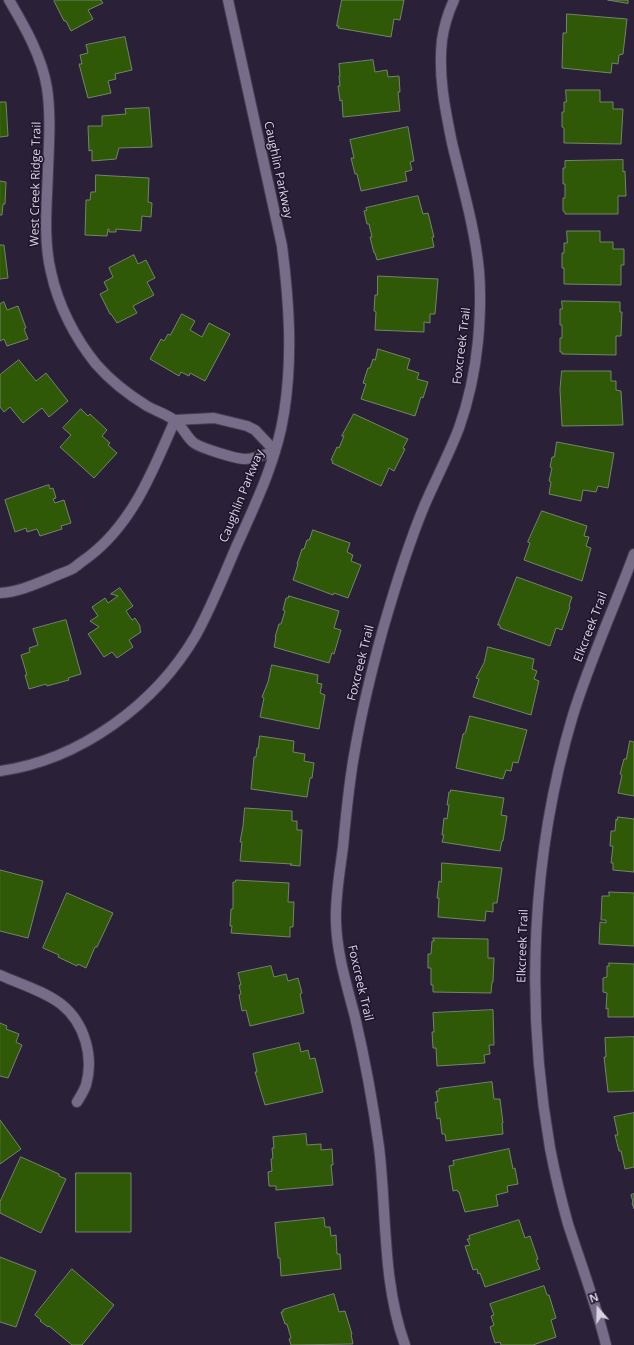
<!DOCTYPE html>
<style>
body{margin:0}
#map{position:relative;width:634px;height:1345px;overflow:hidden;background:#2a2138;font-family:"Open Sans",sans-serif}
canvas{display:block}
.north{position:absolute;left:578px;top:1289px;width:40px;height:40px;-webkit-text-stroke:3px #20172e;paint-order:stroke;rotate:340deg;font-size:11px;font-weight:700;line-height:16px;text-align:center;color:#d8d3e2}
.north::after{content:'';display:block;margin:auto;width:14px;height:18px;background:#d8d3e2;clip-path:polygon(50% 0,100% 100%,50% 72%,0 100%)}
</style>
<div id="map">
<canvas width="634" height="1345"></canvas>
<div class="north">N</div>
</div>
<script>
const c = document.querySelector('canvas').getContext('2d');
c.lineJoin = 'round';
function paint(path, color) {
  c.fillStyle = color;
  c.fill(path, 'evenodd');
}
function strokePath(path, color, width, dash) {
  c.strokeStyle = color;
  c.lineWidth = width;
  c.lineCap = dash ? 'butt' : 'round';
  c.setLineDash(dash || []);
  c.stroke(path);
}
function write(font, color, halo, rows, align = 'center') {
  c.font = font + ' "Open Sans",sans-serif';
  c.lineWidth = 3.5;
  c.setLineDash([]);
  c.textBaseline = 'middle';
  c.strokeStyle = halo;
  c.fillStyle = color;
  for (const [text, x, y, turn = 0] of rows) {
    c.save();
    c.translate(x, y);
    c.rotate((+turn || 0) * Math.PI / 180);
    c.textAlign = isNaN(turn) ? turn : align;
    if (halo) c.strokeText(text, 0, 0);
    c.fillText(text, 0, 0);
    c.restore();
  }
}
const building = new Path2D(`
 M 55,0 L 101,0 L 103,3 L 88,10 L 93,19 L 71,31 L 66,21 L 64,21 L 54,1 Z
 M 342,0 L 404,0 L 400,20 L 394,19 L 391,37 L 338,28 L 339,26 L 337,26 Z
 M 608,0 L 628,0 L 628,3 Z
 M 567,14 L 627,19 L 623,54 L 619,55 L 618,64 L 612,63 L 611,73 L 562,68 L 563,33 L 566,33 Z
 M 125,37 L 132,70 L 115,74 L 116,79 L 108,81 L 111,93 L 88,98 L 79,64 L 82,64 L 80,55 L 88,53 L 86,45 Z
 M 373,60 L 375,72 L 387,70 L 388,77 L 399,76 L 400,92 L 398,92 L 400,111 L 343,117 L 342,100 L 340,101 L 338,86 L 340,86 L 339,76 L 340,76 L 339,64 Z
 M 566,90 L 600,90 L 600,102 L 613,102 L 613,109 L 623,109 L 621,144 L 564,143 L 564,128 L 562,127 L 562,112 L 564,112 L 564,102 L 566,102 Z
 M 0,102 L 6,102 L 8,136 L 0,137 Z
 M 149,108 L 152,147 L 119,148 L 116,159 L 92,161 L 92,150 L 89,151 L 88,126 L 102,126 L 102,116 L 126,114 L 125,109 Z
 M 408,127 L 414,161 L 410,162 L 412,170 L 405,172 L 407,181 L 361,191 L 357,174 L 355,174 L 351,158 L 354,158 L 350,140 Z
 M 623,160 L 623,172 L 625,171 L 626,196 L 618,196 L 618,214 L 565,214 L 565,212 L 563,211 L 563,198 L 565,198 L 565,184 L 563,184 L 563,168 L 565,168 L 565,161 Z
 M 96,175 L 149,178 L 148,202 L 152,203 L 151,217 L 142,216 L 141,231 L 116,229 L 116,232 L 109,232 L 109,229 L 108,229 L 107,236 L 85,235 L 86,200 L 90,200 L 91,192 L 95,192 Z
 M 0,181 L 6,182 L 5,204 L 3,204 L 2,215 L 0,215 Z
 M 418,196 L 423,214 L 428,213 L 434,237 L 432,237 L 434,247 L 377,260 L 375,253 L 374,253 L 370,237 L 372,237 L 369,224 L 367,224 L 364,211 L 367,210 L 366,208 Z
 M 567,231 L 600,231 L 600,242 L 613,242 L 613,249 L 624,249 L 624,265 L 621,265 L 621,285 L 564,284 L 564,268 L 562,268 L 562,253 L 564,253 L 564,243 L 567,243 Z
 M 0,245 L 4,245 L 8,278 L 0,279 Z
 M 134,255 L 138,264 L 146,260 L 155,278 L 147,282 L 154,295 L 133,306 L 137,313 L 117,323 L 111,314 L 110,314 L 100,294 L 108,290 L 104,282 L 113,277 L 109,268 Z
 M 378,276 L 438,279 L 435,314 L 430,314 L 430,323 L 424,322 L 424,332 L 375,330 L 376,312 L 374,311 L 375,295 L 377,295 Z
 M 562,301 L 620,302 L 620,312 L 622,312 L 621,336 L 616,336 L 616,355 L 562,354 L 562,352 L 560,352 L 560,338 L 562,338 L 562,325 L 560,325 L 560,309 L 562,309 Z
 M 4,302 L 7,310 L 18,306 L 26,328 L 24,329 L 28,339 L 7,346 L 4,339 L 0,341 L 0,304 Z
 M 182,314 L 195,321 L 190,330 L 202,337 L 209,323 L 230,334 L 205,381 L 190,373 L 189,376 L 181,372 L 179,376 L 150,359 L 161,339 L 164,341 L 168,334 L 170,335 Z
 M 378,349 L 410,359 L 407,369 L 419,373 L 417,379 L 428,382 L 423,398 L 421,397 L 415,416 L 361,399 L 366,384 L 363,383 L 368,368 L 370,368 L 373,359 L 375,360 Z
 M 19,360 L 36,381 L 46,373 L 68,401 L 49,417 L 42,408 L 23,423 L 10,407 L 4,412 L 0,407 L 0,375 Z
 M 562,371 L 611,371 L 611,381 L 616,381 L 616,390 L 621,391 L 623,425 L 562,426 L 560,390 Z
 M 81,409 L 88,416 L 90,414 L 107,430 L 102,436 L 110,443 L 108,445 L 117,453 L 94,478 L 60,447 L 71,435 L 63,428 Z
 M 354,414 L 408,439 L 403,448 L 405,449 L 394,471 L 389,468 L 381,486 L 332,463 L 333,461 L 331,460 L 337,447 L 339,448 L 344,436 L 342,436 Z
 M 557,442 L 614,453 L 608,488 L 598,486 L 596,492 L 583,490 L 581,501 L 549,494 L 551,482 L 549,481 L 552,468 L 550,467 L 552,457 L 554,457 Z
 M 49,485 L 50,489 L 53,488 L 56,498 L 53,499 L 55,503 L 64,500 L 71,523 L 61,526 L 62,529 L 40,536 L 37,529 L 27,532 L 26,528 L 15,532 L 5,500 Z
 M 542,511 L 587,526 L 584,536 L 589,537 L 586,546 L 591,548 L 582,581 L 524,560 L 530,543 L 528,542 Z
 M 313,530 L 350,543 L 347,552 L 353,555 L 351,561 L 361,565 L 348,598 L 334,593 L 333,595 L 293,580 L 298,564 L 297,564 L 302,549 L 304,549 L 307,540 L 309,540 Z
 M 517,577 L 572,597 L 569,606 L 570,607 L 562,630 L 556,628 L 550,646 L 500,628 L 500,625 L 498,625 Z
 M 120,588 L 133,606 L 126,611 L 132,620 L 135,618 L 140,626 L 140,630 L 141,632 L 129,640 L 133,647 L 117,658 L 112,652 L 104,657 L 88,634 L 99,627 L 90,621 L 98,616 L 92,607 L 105,598 L 108,603 L 118,596 L 111,594 Z
 M 289,596 L 339,611 L 334,628 L 341,630 L 334,654 L 332,653 L 329,663 L 274,647 L 276,637 L 275,637 L 279,624 L 281,624 L 285,611 L 283,610 L 286,598 L 288,598 Z
 M 66,620 L 81,674 L 68,678 L 69,680 L 47,686 L 46,684 L 29,689 L 25,675 L 27,675 L 21,655 L 30,652 L 29,648 L 38,645 L 33,629 Z
 M 488,647 L 534,659 L 532,669 L 537,671 L 534,679 L 539,681 L 531,715 L 473,697 L 479,679 L 476,678 L 484,663 Z
 M 272,665 L 318,675 L 317,683 L 322,684 L 320,693 L 325,695 L 319,729 L 260,717 L 264,698 L 262,697 L 268,682 Z
 M 470,716 L 527,730 L 518,763 L 513,762 L 511,771 L 506,770 L 503,779 L 456,768 L 463,734 L 465,733 Z
 M 260,736 L 294,741 L 293,752 L 305,754 L 304,761 L 314,763 L 312,778 L 310,778 L 307,797 L 251,789 L 254,757 L 256,757 L 257,748 L 258,748 Z
 M 630,741 L 634,742 L 634,796 L 618,793 L 622,775 L 620,774 L 624,759 L 626,759 Z
 M 451,790 L 504,798 L 501,815 L 507,816 L 503,841 L 502,841 L 500,851 L 442,842 L 444,835 L 442,835 L 444,818 L 447,819 L 449,805 L 447,805 L 449,792 L 450,792 Z
 M 245,808 L 292,811 L 292,821 L 297,821 L 297,830 L 302,830 L 300,866 L 290,865 L 292,864 L 240,861 L 242,842 L 240,842 L 243,826 Z
 M 618,817 L 634,819 L 634,872 L 613,870 L 613,863 L 611,863 L 613,846 L 610,846 L 611,831 L 615,831 L 616,819 L 617,820 Z
 M 442,863 L 502,868 L 497,903 L 493,903 L 493,912 L 486,911 L 485,921 L 438,917 L 439,898 L 437,898 L 439,881 L 441,882 Z
 M 0,870 L 43,881 L 28,938 L 0,931 Z
 M 236,880 L 289,883 L 288,902 L 294,902 L 293,927 L 290,927 L 290,937 L 231,933 L 232,926 L 230,926 L 231,909 L 233,909 L 233,882 L 235,882 Z
 M 609,892 L 634,893 L 634,946 L 599,944 L 600,922 L 606,923 L 606,920 L 601,920 L 602,896 L 609,896 Z
 M 67,893 L 113,913 L 97,947 L 95,947 L 86,968 L 78,964 L 77,966 L 58,957 L 59,955 L 43,948 Z
 M 433,938 L 488,939 L 488,958 L 494,958 L 493,982 L 492,982 L 491,993 L 433,992 L 433,985 L 431,985 L 431,968 L 428,968 L 428,954 L 431,954 L 432,941 L 434,941 Z
 M 609,963 L 634,964 L 634,1017 L 608,1017 L 608,1008 L 606,1009 L 607,993 L 603,992 L 603,978 L 607,977 L 607,966 L 609,966 Z
 M 271,966 L 274,977 L 286,974 L 288,981 L 298,978 L 302,993 L 300,994 L 304,1013 L 250,1026 L 246,1010 L 242,1011 L 239,995 L 241,994 L 239,985 L 241,985 L 238,973 Z
 M 493,1010 L 494,1045 L 489,1045 L 490,1054 L 484,1055 L 485,1063 L 437,1066 L 436,1048 L 433,1048 L 432,1032 L 434,1032 L 433,1013 Z
 M 0,1023 L 7,1026 L 6,1029 L 19,1034 L 16,1042 L 22,1045 L 8,1078 L 0,1076 Z
 M 634,1037 L 634,1091 L 608,1092 L 604,1057 L 606,1057 L 605,1038 Z
 M 299,1043 L 301,1052 L 308,1050 L 310,1059 L 315,1058 L 323,1092 L 265,1105 L 255,1072 L 257,1072 L 253,1054 Z
 M 492,1082 L 494,1099 L 500,1099 L 503,1123 L 502,1123 L 503,1134 L 446,1141 L 445,1134 L 442,1134 L 440,1118 L 437,1119 L 435,1102 L 438,1102 L 436,1091 L 439,1091 L 439,1089 Z
 M 634,1113 L 634,1167 L 625,1169 L 621,1151 L 619,1151 L 615,1135 L 618,1135 L 614,1117 Z
 M 0,1120 L 21,1149 L 0,1164 Z
 M 306,1134 L 307,1145 L 321,1144 L 321,1150 L 332,1149 L 333,1165 L 331,1165 L 333,1185 L 276,1190 L 276,1186 L 269,1186 L 268,1172 L 272,1171 L 271,1159 L 273,1158 L 272,1148 L 274,1148 L 273,1137 Z
 M 509,1149 L 513,1169 L 515,1168 L 518,1184 L 507,1186 L 508,1192 L 496,1195 L 498,1206 L 465,1212 L 459,1192 L 458,1192 L 457,1190 L 453,1191 L 449,1166 L 454,1165 L 453,1161 Z
 M 21,1157 L 59,1174 L 59,1176 L 66,1179 L 41,1233 L 0,1213 L 0,1202 Z
 M 76,1173 L 131,1173 L 131,1232 L 76,1232 Z
 M 634,1194 L 634,1209 L 632,1203 L 633,1202 L 631,1195 Z
 M 324,1218 L 325,1227 L 330,1227 L 331,1236 L 336,1235 L 337,1254 L 340,1254 L 341,1269 L 281,1276 L 280,1258 L 278,1258 L 275,1223 Z
 M 519,1220 L 525,1238 L 530,1236 L 538,1259 L 536,1260 L 540,1269 L 485,1287 L 480,1273 L 478,1274 L 477,1269 L 473,1270 L 465,1246 L 470,1245 L 467,1239 L 470,1239 L 469,1236 Z
 M 0,1257 L 36,1271 L 16,1327 L 0,1322 Z
 M 72,1269 L 114,1305 L 82,1345 L 72,1345 L 49,1326 L 48,1327 L 40,1321 L 41,1320 L 35,1315 Z
 M 544,1286 L 547,1295 L 549,1295 L 556,1318 L 551,1320 L 556,1337 L 533,1345 L 501,1345 L 500,1342 L 495,1343 L 490,1327 L 494,1325 L 491,1316 L 494,1315 L 490,1304 Z
 M 334,1294 L 339,1312 L 345,1311 L 352,1334 L 351,1334 L 353,1344 L 291,1345 L 289,1339 L 291,1338 L 287,1324 L 285,1324 L 281,1312 L 283,1312 L 283,1310 Z`);
const minor = new Path2D(`
 M 9,0 C 25,27 42,57 47,88 C 51,115 49,143 48,170 C 47,203 43,239 51,272 C 58,305 75,338 96,364 C 110,380 129,395 147,406 C 156,411 166,414 174,420 C 182,425 186,437 194,443 C 201,448 236,459 245,459 C 255,459 266,454 275,451 L 255,430 L 247,426 L 214,418 L 175,420
 M 0,593 C 18,592 36,584 53,577 C 59,574 66,572 72,569 C 77,566 82,561 87,558 C 133,524 153,470 175,420
 M 0,975 C 20,984 44,991 61,1004 C 85,1023 94,1057 86,1085 C 84,1091 80,1097 77,1102
 M 405,1345 C 382,1282 387,1213 379,1147 C 373,1103 365,1060 355,1017 C 347,986 337,955 336,922 C 335,897 340,871 343,847 C 346,814 349,782 355,750 C 362,709 372,669 383,629 C 395,587 408,545 425,504 C 436,479 449,454 459,428 C 469,400 475,371 478,341 C 480,318 481,294 479,271 C 475,228 462,185 452,143 C 445,109 438,75 442,40 C 444,26 448,13 454,0
 M 606,1345 C 596,1304 581,1264 568,1224 C 561,1199 555,1174 550,1148 C 525,1005 531,855 573,715 C 590,660 614,608 634,554`);
const tertiary = new Path2D(`
 M 0,771 C 80,760 156,704 196,635 C 212,606 224,575 237,545 C 256,503 277,459 284,413 C 293,357 289,301 282,246 L 228,0`);
const streetNames = [
 ["Caughlin Parkway",278,170,78],
 ["West Creek Ridge Trail",36,184,-89],
 ["Foxcreek Trail",462,346,-83],
 ["Caughlin Parkway",242,496,-68],
 ["Elkcreek Trail",591,627,-69],
 ["Foxcreek Trail",361,663,-76],
 ["Elkcreek Trail",523,946,-88],
 ["Foxcreek Trail",360,983,77]
];
paint(building, '#2f5906');
strokePath(building, '#74846a', 1);
strokePath(minor, '#463e52', 12);
strokePath(tertiary, '#463e52', 12);
strokePath(minor, '#776d89', 10);
strokePath(tertiary, '#776d89', 10);
write('12px', '#d8d3e2', '#20172e', streetNames);
</script>
